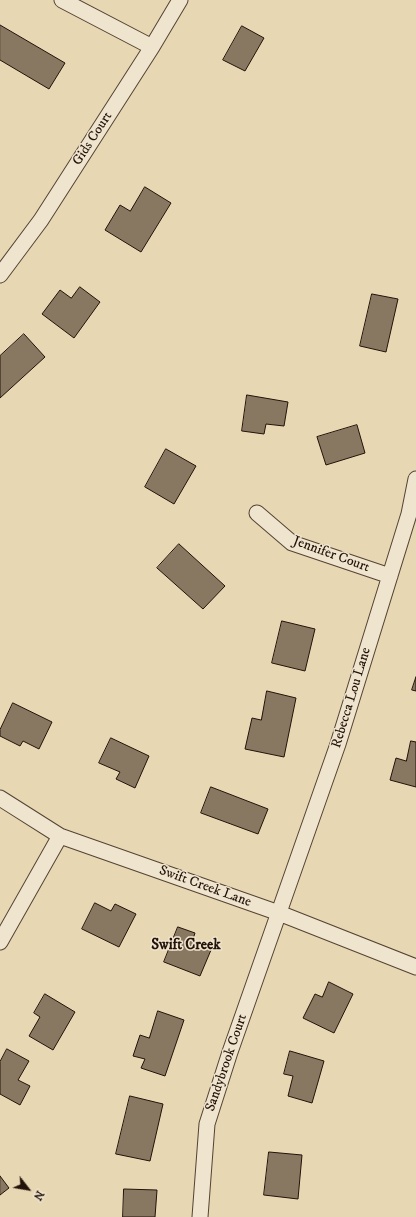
<!DOCTYPE html>
<style>
body{margin:0}
#map{position:relative;width:416px;height:1217px;overflow:hidden;background:#e7d7b3;font-family:"IM FELL DW Pica",serif}
canvas{display:block}
.north{position:absolute;left:8px;top:1169px;width:40px;height:40px;-webkit-text-stroke:3px #efe5ce;paint-order:stroke;rotate:121deg;font-size:11px;font-weight:700;line-height:16px;text-align:center;color:#231209}
.north::after{content:'';display:block;margin:auto;width:14px;height:18px;background:#231209;clip-path:polygon(50% 0,100% 100%,50% 72%,0 100%)}
</style>
<div id="map">
<canvas width="416" height="1217"></canvas>
<div class="north">N</div>
</div>
<script>
const c = document.querySelector('canvas').getContext('2d');
c.lineJoin = 'round';
function paint(path, color) {
  c.fillStyle = color;
  c.fill(path, 'evenodd');
}
function strokePath(path, color, width, dash) {
  c.strokeStyle = color;
  c.lineWidth = width;
  c.lineCap = dash ? 'butt' : 'round';
  c.setLineDash(dash || []);
  c.stroke(path);
}
function write(font, color, halo, rows, align = 'center') {
  c.font = font + ' "IM FELL DW Pica",serif';
  c.lineWidth = 3;
  c.setLineDash([]);
  c.textBaseline = 'middle';
  c.strokeStyle = halo;
  c.fillStyle = color;
  for (const [text, x, y, turn = 0] of rows) {
    c.save();
    c.translate(x, y);
    c.rotate((+turn || 0) * Math.PI / 180);
    c.textAlign = isNaN(turn) ? turn : align;
    if (halo) c.strokeText(text, 0, 0);
    c.fillText(text, 0, 0);
    c.restore();
  }
}
const building = new Path2D(`
 M 0,25 L 65,63 L 49,89 L 0,60 Z
 M 242,26 L 264,38 L 245,71 L 223,60 Z
 M 145,187 L 171,203 L 141,252 L 105,230 L 120,205 L 130,211 Z
 M 80,287 L 100,302 L 74,338 L 42,314 L 60,290 L 71,298 Z
 M 372,294 L 398,299 L 386,352 L 360,346 Z
 M 24,334 L 45,357 L 0,398 L 0,356 Z
 M 247,395 L 288,402 L 284,426 L 266,424 L 264,434 L 242,431 Z
 M 357,425 L 365,453 L 326,465 L 317,437 Z
 M 166,449 L 196,466 L 174,504 L 145,487 Z
 M 179,544 L 225,586 L 203,609 L 157,568 Z
 M 282,621 L 315,629 L 305,671 L 272,663 Z
 M 416,677 L 416,691 L 412,690 Z
 M 267,691 L 296,698 L 284,757 L 245,749 L 252,718 L 261,720 Z
 M 13,703 L 52,722 L 39,749 L 23,741 L 20,746 L 0,736 L 0,730 Z
 M 111,738 L 149,756 L 135,788 L 116,779 L 120,772 L 99,763 Z
 M 411,741 L 416,742 L 416,787 L 390,780 L 396,758 L 406,761 Z
 M 211,787 L 268,809 L 258,834 L 201,813 Z
 M 95,903 L 111,911 L 115,904 L 136,914 L 119,947 L 82,929 Z
 M 178,927 L 195,933 L 192,942 L 211,950 L 200,976 L 164,962 Z
 M 329,982 L 353,994 L 334,1033 L 303,1018 L 315,994 L 322,997 Z
 M 45,994 L 75,1012 L 53,1050 L 29,1036 L 40,1017 L 34,1013 Z
 M 158,1011 L 184,1020 L 165,1076 L 141,1068 L 145,1059 L 133,1056 L 140,1035 L 149,1038 Z
 M 7,1049 L 29,1061 L 18,1080 L 30,1086 L 20,1105 L 0,1094 L 0,1062 Z
 M 290,1051 L 324,1061 L 312,1103 L 288,1096 L 293,1076 L 284,1074 Z
 M 130,1096 L 163,1104 L 150,1161 L 116,1154 Z
 M 269,1152 L 302,1155 L 298,1199 L 264,1195 Z
 M 0,1176 L 9,1188 L 0,1195 Z
 M 124,1189 L 157,1190 L 155,1217 L 123,1217 Z`);
const street = new Path2D(`
 M 62,0 L 152,47
 M 0,275 L 41,220 L 152,47 L 180,0
 M 257,513 L 292,543 L 390,576
 M 0,798 L 60,836 L 279,913 L 416,967
 M 0,942 L 60,836
 M 200,1217 L 207,1124 L 230,1052 L 338,744 L 409,514 L 416,479`);
const streetNames = [
 ["Gids Court",93,139,-57],
 ["Jennifer Court",331,555,20],
 ["Rebecca Lou Lane",352,698,-73],
 ["Swift Creek Lane",205,887,20],
 ["Sandybrook Court",227,1063,-71]
];
const neighbourhoodNames = [
 ["Swift Creek",186,946]
];
paint(building, '#897861');
strokePath(building, '#231209', 1);
strokePath(street, '#544334', 17);
strokePath(street, '#efe5ce', 15);
write('14px', '#231209', '#efe5ce', streetNames);
write('bold 15px', '#231209', '#efe5ce', neighbourhoodNames);
</script>
